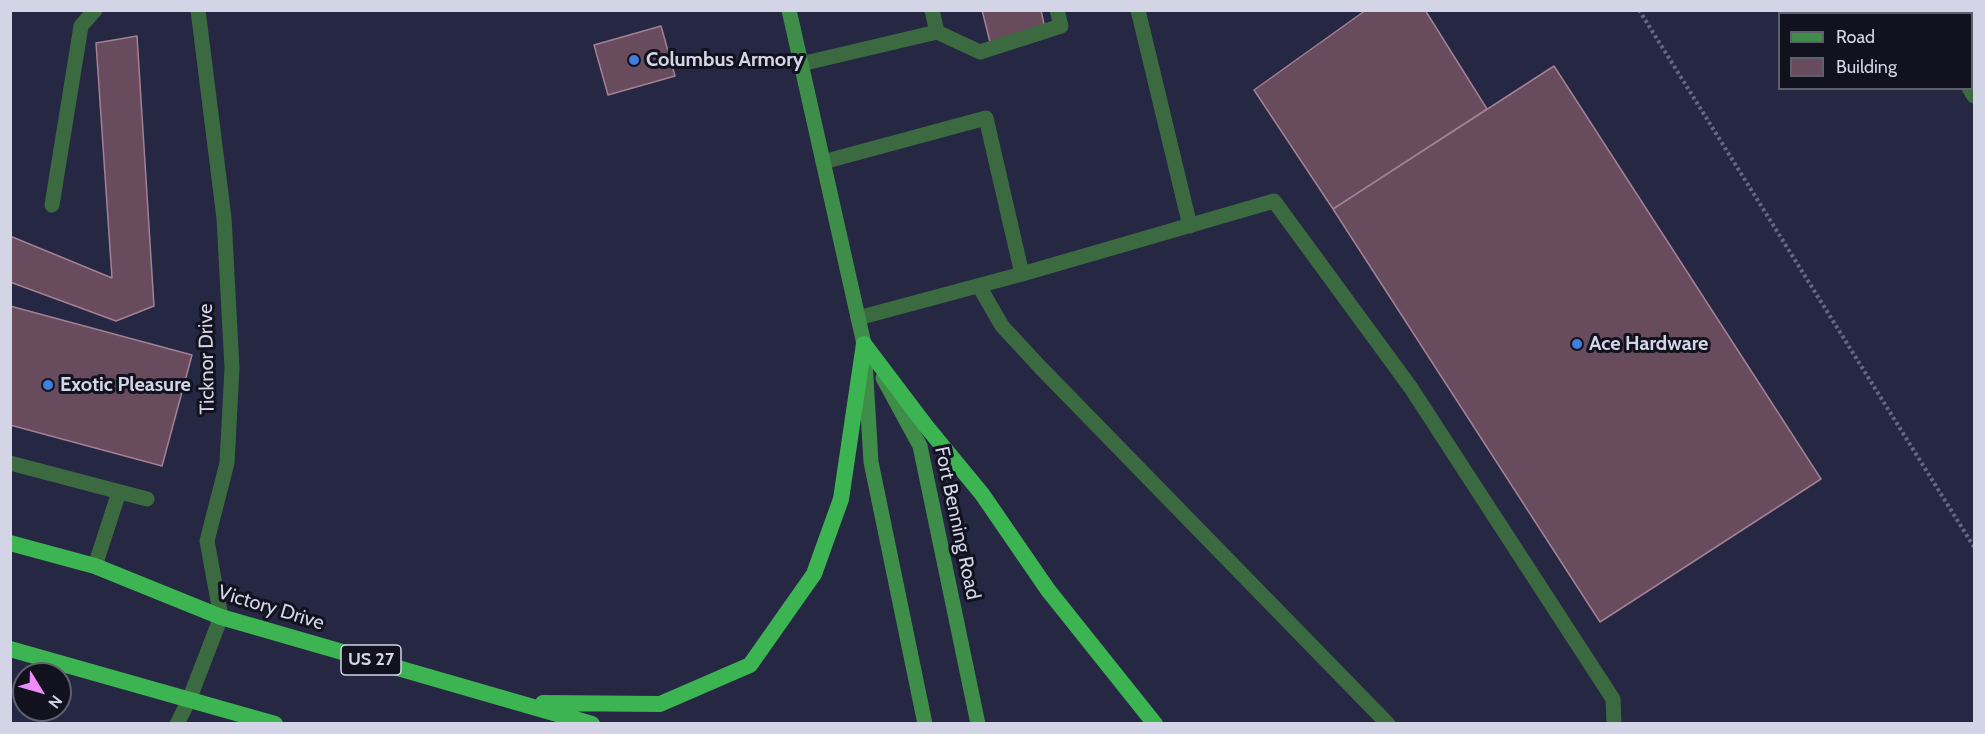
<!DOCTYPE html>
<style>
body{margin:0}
#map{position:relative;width:1985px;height:734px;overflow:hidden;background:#262742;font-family:Cabin,sans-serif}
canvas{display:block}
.frame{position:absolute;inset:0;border:12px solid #d3d5e7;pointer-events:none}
.legend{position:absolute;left:1778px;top:12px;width:195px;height:78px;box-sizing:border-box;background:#11121e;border:2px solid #5f606e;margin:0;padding:8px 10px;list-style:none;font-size:18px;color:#d3d5e7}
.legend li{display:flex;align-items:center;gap:12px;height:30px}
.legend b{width:30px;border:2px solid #5f606e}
.north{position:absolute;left:12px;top:662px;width:60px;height:60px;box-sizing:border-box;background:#11121e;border:2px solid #5f606e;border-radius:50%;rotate:127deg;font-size:16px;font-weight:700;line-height:24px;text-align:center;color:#d3d5e7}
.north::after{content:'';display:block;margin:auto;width:21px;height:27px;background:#ed8cf9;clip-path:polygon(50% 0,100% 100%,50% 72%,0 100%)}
</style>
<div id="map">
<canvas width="1985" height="734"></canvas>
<div class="frame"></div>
<ul class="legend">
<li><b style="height:8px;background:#3e8d49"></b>Road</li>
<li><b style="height:16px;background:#684b5d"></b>Building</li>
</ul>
<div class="north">N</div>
</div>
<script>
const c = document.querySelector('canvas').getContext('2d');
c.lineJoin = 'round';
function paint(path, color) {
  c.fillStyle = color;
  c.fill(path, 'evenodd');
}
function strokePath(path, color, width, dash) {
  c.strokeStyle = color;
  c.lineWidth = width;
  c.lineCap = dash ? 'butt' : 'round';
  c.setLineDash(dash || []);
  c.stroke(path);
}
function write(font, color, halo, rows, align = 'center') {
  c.font = font + ' Cabin,sans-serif';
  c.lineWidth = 6;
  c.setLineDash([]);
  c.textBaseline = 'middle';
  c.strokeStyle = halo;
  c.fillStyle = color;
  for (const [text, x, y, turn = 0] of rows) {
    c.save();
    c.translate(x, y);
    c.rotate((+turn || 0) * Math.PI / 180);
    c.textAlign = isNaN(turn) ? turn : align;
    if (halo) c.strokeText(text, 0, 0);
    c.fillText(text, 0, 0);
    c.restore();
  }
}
const building = new Path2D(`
 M 982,10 L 1041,10 L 1045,29 L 990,42 Z
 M 1366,10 L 1425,10 L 1487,109 L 1333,209 L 1254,90 Z
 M 661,26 L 675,76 L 608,95 L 594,45 Z
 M 137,36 L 154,306 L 116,321 L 10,282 L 10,236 L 112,278 L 96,43 Z
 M 1554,66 L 1821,479 L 1600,622 L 1333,209 Z
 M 10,306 L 192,355 L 162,466 L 10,425 Z`);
const path = new Path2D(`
 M 1639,10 L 1974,547`);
const service = new Path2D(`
 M 932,10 L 937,32
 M 1138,10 L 1190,226
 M 1917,10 L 1919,14
 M 801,64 L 937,32 L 980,52 L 1061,26 L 1057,10
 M 1969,88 L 1974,96
 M 823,162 L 986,118 L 1022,274 L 858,318
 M 52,205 L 81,26 L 95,10
 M 1022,274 L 1274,201 L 1411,388 L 1613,699 L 1614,724
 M 979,286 L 1002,326 L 1041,368 L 1388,724
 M 10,463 L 147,499
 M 95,566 L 119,492
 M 177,724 L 189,700`);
const minor = new Path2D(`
 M 189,700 L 221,617 L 207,541 L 227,463 L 232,368 L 224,218 L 198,10`);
const secondary = new Path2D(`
 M 789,10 L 864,344 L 871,462 L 925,724
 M 883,378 L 920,446 L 978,724`);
const trunk = new Path2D(`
 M 864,344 L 926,426 L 982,494 L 1048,590 L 1155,724
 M 10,543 L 95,566 L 221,617 L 592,724
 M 10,649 L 275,724
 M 543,703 L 660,704 L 750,665 L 814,574 L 841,499 L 864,344`);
const markers = [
 [634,60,6,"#3f7fe0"],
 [1577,344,6,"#3f7fe0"],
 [48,385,6,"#3f7fe0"]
];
const shields = [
 [371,660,60]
];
const shieldNames = [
 ["US 27",371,660]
];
const poiNames = [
 ["Columbus Armory",646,60],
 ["Ace Hardware",1589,344],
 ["Exotic Pleasure",60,385]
];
const streetNames = [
 ["Ticknor Drive",207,359,-91],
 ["Fort Benning Road",957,523,78],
 ["Victory Drive",271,608,17]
];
paint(building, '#684b5d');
strokePath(building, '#a28195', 1.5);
strokePath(path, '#676880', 4, [3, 3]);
strokePath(service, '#3b6a40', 15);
strokePath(minor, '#3b6a40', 15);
strokePath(secondary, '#3e8d49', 15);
strokePath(trunk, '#3cb452', 16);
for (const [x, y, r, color] of markers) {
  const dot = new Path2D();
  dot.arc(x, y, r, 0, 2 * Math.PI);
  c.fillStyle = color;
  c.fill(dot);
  strokePath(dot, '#11121e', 2);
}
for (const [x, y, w] of shields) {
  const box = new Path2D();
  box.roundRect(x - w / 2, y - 15, w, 30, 4.5);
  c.fillStyle = '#11121e';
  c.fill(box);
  strokePath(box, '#d3d5e7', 1.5);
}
write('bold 18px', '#d3d5e7', null, shieldNames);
write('bold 20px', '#d3d5e7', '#11121e', poiNames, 'left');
write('20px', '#d3d5e7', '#11121e', streetNames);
</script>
